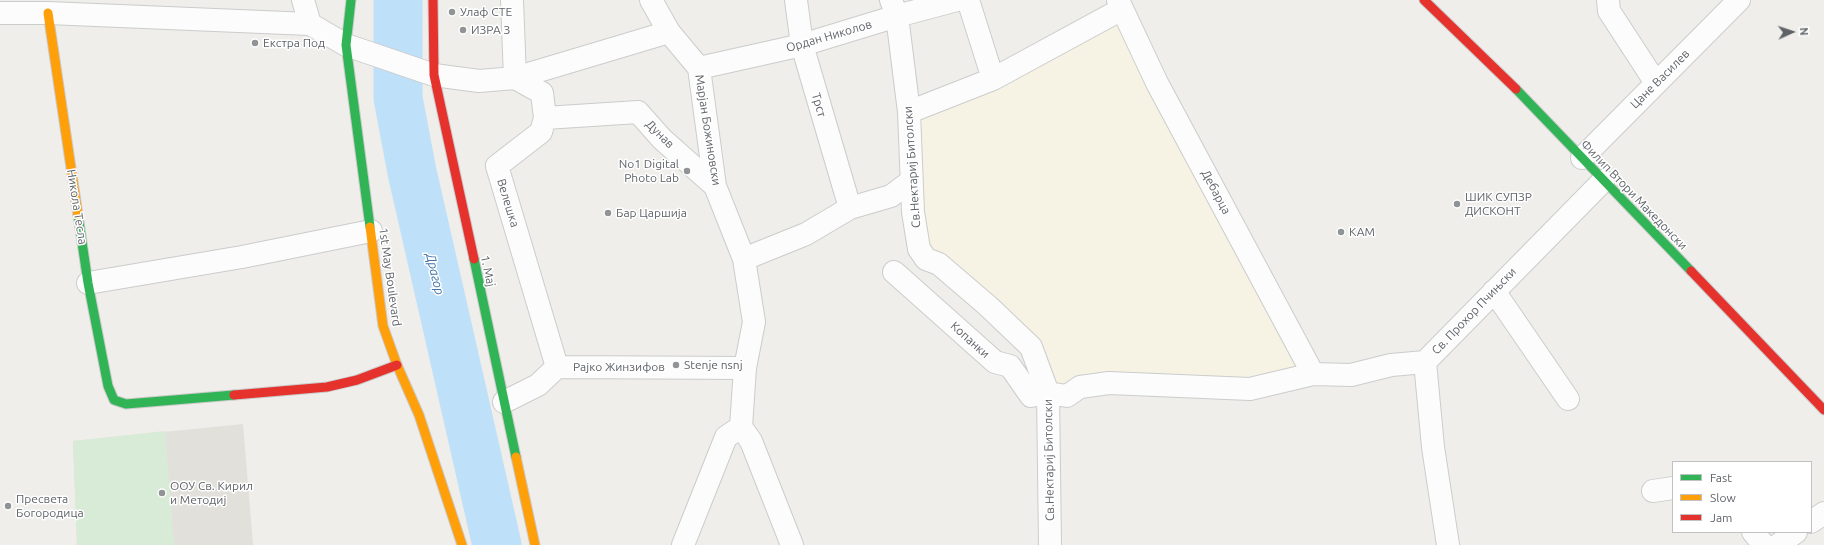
<!DOCTYPE html>
<meta charset="utf-8">
<style>
body{margin:0}
#map{position:relative;width:1824px;height:545px;overflow:hidden;background:#efeeea;font-family:Ubuntu,sans-serif}
canvas{display:block}
.legend{position:absolute;left:1672px;top:461px;width:140px;height:72px;box-sizing:border-box;background:#fff;border:1px solid #bfc1c3;margin:0;padding:5px 7px;list-style:none;font-size:12px;color:#5f6368}
.legend li{display:flex;align-items:center;gap:8px;height:20px}
.legend b{width:20px;border:1px solid #bfc1c3}
.north{position:absolute;left:1772px;top:12px;width:40px;height:40px;-webkit-text-stroke:3px #fff;paint-order:stroke;rotate:87deg;font-size:11px;font-weight:700;line-height:16px;text-align:center;color:#5f6368}
.north::after{content:'';display:block;margin:auto;width:14px;height:18px;background:#5f6368;clip-path:polygon(50% 0,100% 100%,50% 72%,0 100%)}
</style>
<div id="map">
<canvas width="1824" height="545"></canvas>
<ul class="legend">
<li><b style="height:5px;background:#30b455"></b>Fast</li>
<li><b style="height:5px;background:#ff9f0a"></b>Slow</li>
<li><b style="height:5px;background:#e5322d"></b>Jam</li>
</ul>
<div class="north">N</div>
</div>
<script>
const c = document.querySelector('canvas').getContext('2d');
c.lineJoin = 'round';
function paint(path, color) {
  c.fillStyle = color;
  c.fill(path, 'evenodd');
}
function strokePath(path, color, width, dash) {
  c.strokeStyle = color;
  c.lineWidth = width;
  c.lineCap = dash ? 'butt' : 'round';
  c.setLineDash(dash || []);
  c.stroke(path);
}
function write(font, color, halo, rows, align = 'center') {
  c.font = font + ' Ubuntu,sans-serif';
  c.lineWidth = 3;
  c.setLineDash([]);
  c.textBaseline = 'middle';
  c.strokeStyle = halo;
  c.fillStyle = color;
  for (const [text, x, y, turn = 0] of rows) {
    c.save();
    c.translate(x, y);
    c.rotate((+turn || 0) * Math.PI / 180);
    c.textAlign = isNaN(turn) ? turn : align;
    if (halo) c.strokeText(text, 0, 0);
    c.fillText(text, 0, 0);
    c.restore();
  }
}
const commercial = new Path2D(`
 M 1122,9 L 1313,374 L 1048,393 L 1031,347 L 926,259 L 909,112 Z`);
const education = new Path2D(`
 M 243,424 L 253,545 L 77,545 L 73,441 Z`);
const green = new Path2D(`
 M 165,431 L 174,545 L 77,545 L 73,441 Z`);
const river = new Path2D(`
 M 398,0 L 398,98 L 412,172 L 497,545`);
const street = new Path2D(`
 M 303,0 L 310,24
 M 512,0 L 515,78 L 542,93 L 545,118 L 541,132 L 497,166 L 557,367
 M 651,0 L 669,32 L 699,68 L 715,186 L 744,259 L 754,322 L 745,368 L 741,427 L 751,441 L 792,545
 M 796,0 L 802,45 L 850,208
 M 891,0 L 897,16 L 909,112 L 913,212 L 919,249 L 926,259 L 939,264 L 988,306 L 1031,347 L 1048,393 L 1050,545
 M 968,0 L 993,79
 M 1118,0 L 1157,83 L 1313,374
 M 1608,0 L 1609,11 L 1656,83
 M 0,13 L 48,13 L 310,24 L 346,45 L 434,75 L 479,81 L 515,78 L 669,32
 M 699,68 L 802,45 L 897,16 L 957,0
 M 909,112 L 993,79 L 1122,9
 M 545,118 L 638,112 L 662,139 L 715,186
 M 1582,158 L 1739,0
 M 744,259 L 806,234 L 850,208 L 891,196 L 911,181
 M 894,272 L 995,362 L 1010,366 L 1031,396 L 1048,393 L 1067,396 L 1080,387 L 1109,383 L 1250,389 L 1313,374 L 1351,375 L 1391,365 L 1425,362
 M 88,283 L 242,257 L 371,231
 M 1494,291 L 1568,399
 M 504,402 L 538,385 L 557,367 L 745,368
 M 1653,491 L 1673,488
 M 1811,522 L 1824,513
 M 1753,532 L 1764,545
 M 683,545 L 726,437 L 741,427
 M 1448,545 L 1433,447 L 1425,362 L 1603,181
 M 1778,545 L 1796,532`);
const fast = new Path2D(`
 M 351,0 L 346,45 L 370,227
 M 1516,89 L 1691,271
 M 78,215 L 88,283 L 108,386 L 114,400 L 126,404 L 234,395
 M 474,259 L 516,457`);
const slow = new Path2D(`
 M 48,13 L 78,215
 M 370,227 L 383,326 L 397,365 L 419,415 L 462,545
 M 516,457 L 535,545`);
const jam = new Path2D(`
 M 433,0 L 434,75 L 474,259
 M 1424,0 L 1516,89
 M 1691,271 L 1824,410
 M 234,395 L 327,387 L 357,380 L 397,365`);
const markers = [
 [452,12,4,"#919496"],
 [463,30,4,"#919496"],
 [255,43,4,"#919496"],
 [687,171,4,"#919496"],
 [1457,204,4,"#919496"],
 [608,213,4,"#919496"],
 [1341,232,4,"#919496"],
 [676,365,4,"#919496"],
 [162,493,4,"#919496"],
 [8,506,4,"#919496"]
];
const poiNames = [
 ["Улаф СТЕ",460,12],
 ["ИЗРА З",471,30],
 ["Екстра Под",263,43],
 ["No1 Digital",679,164,"right"],
 ["Photo Lab",679,178,"right"],
 ["ШИК СУПЗР",1465,197],
 ["ДИСКОНТ",1465,211],
 ["Бар Царшија",616,213],
 ["KAM",1349,232],
 ["Stenje nsnj",684,365],
 ["ООУ Св. Кирил",170,486],
 ["и Методиј",170,500],
 ["Пресвета",16,499],
 ["Богородица",16,513]
];
const streetNames = [
 ["Ордан Николов",829,36,-16],
 ["Цане Василев",1660,79,-45],
 ["Трст",819,105,74],
 ["Марјан Божиновски",708,130,81],
 ["Дунав",660,134,45],
 ["Св.Нектариј Битолски",912,167,-94],
 ["Дебарца",1216,192,62],
 ["Филип Втори Македонски",1634,195,46],
 ["Велешка",508,203,73],
 ["Никола Тесла",77,207,81],
 ["1. Мај",488,271,78],
 ["1st May Boulevard",390,277,82],
 ["Св. Прохор Пчињски",1474,311,-46],
 ["Копанки",970,340,42],
 ["Рајко Жинзифов",619,367],
 ["Св.Нектариј Битолски",1049,460,-91]
];
const waterNames = [
 ["Драгор",435,274,77]
];
paint(commercial, '#f7f3e4');
paint(education, '#e2e0da');
paint(green, '#d8ebd6');
strokePath(river, '#bfe0f9', 49);
strokePath(street, '#cbcccc', 24);
strokePath(fast, '#cacacb', 11);
strokePath(slow, '#cacacb', 11);
strokePath(jam, '#cacacb', 11);
strokePath(street, '#fdfcfc', 22);
strokePath(fast, '#30b455', 9);
strokePath(slow, '#ff9f0a', 9);
strokePath(jam, '#e5322d', 9);
for (const [x, y, r, color] of markers) {
  const dot = new Path2D();
  dot.arc(x, y, r, 0, 2 * Math.PI);
  c.fillStyle = color;
  c.fill(dot);
  strokePath(dot, '#fff', 1.5);
}
write('12px', '#5f6368', '#fff', poiNames, 'left');
write('12px', '#5f6368', '#fff', streetNames);
write('italic 13px', '#4174aa', '#fff', waterNames);
</script>
